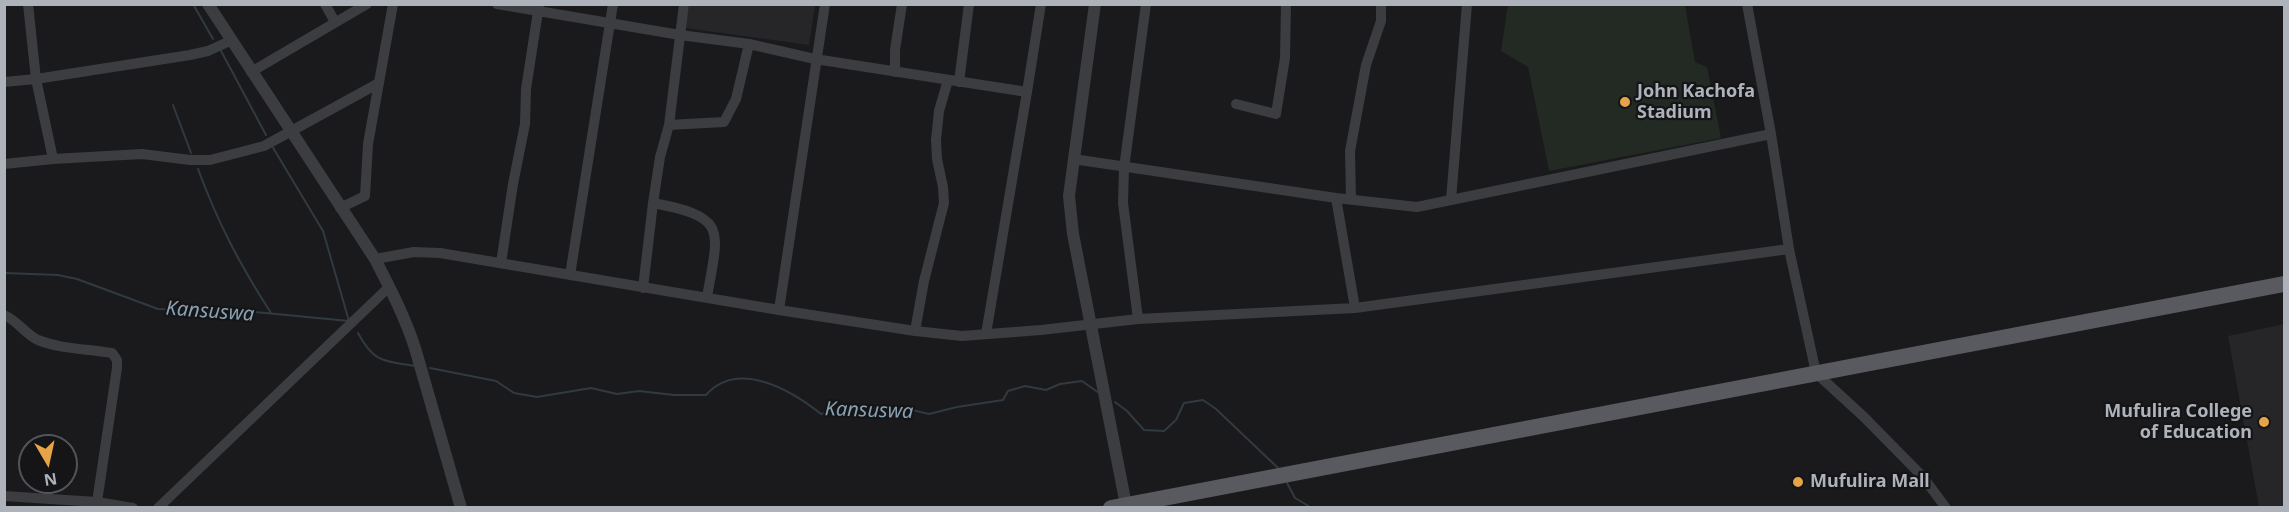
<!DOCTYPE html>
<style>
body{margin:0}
#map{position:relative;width:2289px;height:512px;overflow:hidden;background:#1a1a1c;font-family:"Noto Sans",sans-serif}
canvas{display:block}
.frame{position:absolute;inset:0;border:6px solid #aeb3bb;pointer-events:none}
.north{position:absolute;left:18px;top:434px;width:60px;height:60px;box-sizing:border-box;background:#151517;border:2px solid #525459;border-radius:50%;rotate:171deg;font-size:16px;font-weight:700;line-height:24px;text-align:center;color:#aeb3bb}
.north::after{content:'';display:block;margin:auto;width:21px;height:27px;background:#e6a348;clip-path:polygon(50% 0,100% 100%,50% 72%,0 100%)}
</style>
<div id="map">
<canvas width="2289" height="512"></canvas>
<div class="frame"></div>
<div class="north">N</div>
</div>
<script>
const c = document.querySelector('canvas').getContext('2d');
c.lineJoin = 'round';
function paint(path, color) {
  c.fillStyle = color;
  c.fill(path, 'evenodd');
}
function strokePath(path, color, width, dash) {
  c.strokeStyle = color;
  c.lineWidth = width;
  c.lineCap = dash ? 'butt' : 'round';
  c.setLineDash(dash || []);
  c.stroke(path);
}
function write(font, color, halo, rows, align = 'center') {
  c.font = font + ' "Noto Sans",sans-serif';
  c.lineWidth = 4.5;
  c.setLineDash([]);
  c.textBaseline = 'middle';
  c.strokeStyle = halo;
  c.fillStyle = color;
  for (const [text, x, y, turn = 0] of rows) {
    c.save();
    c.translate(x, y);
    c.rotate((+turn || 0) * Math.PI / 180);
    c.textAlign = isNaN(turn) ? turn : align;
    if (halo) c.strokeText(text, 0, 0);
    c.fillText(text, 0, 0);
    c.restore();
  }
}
const built = new Path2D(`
 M 689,5 L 815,5 L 809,45 L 685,28 Z
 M 2284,324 L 2284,507 L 2259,507 L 2228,336 Z`);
const green = new Path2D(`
 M 1508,4 L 1685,5 L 1695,62 L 1707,67 L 1721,138 L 1549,171 L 1528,67 L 1501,51 Z`);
const stream = new Path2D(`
 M 193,4 L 213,39
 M 220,49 L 266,135
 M 173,105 L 191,153
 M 198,169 C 218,223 240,265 271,313
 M 4,273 L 58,275 L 77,279 L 158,309 L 255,312 L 349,321 L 323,231 L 272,146
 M 358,333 C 374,363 384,361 415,366
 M 430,368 L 496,381 L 514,393 L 537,397 L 591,388 L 617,394 L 639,391 L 674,395 L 706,395 C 738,359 791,390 821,414 L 844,408 L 866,408 L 908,409 L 929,414 L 957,407 L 1003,400 L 1008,391 L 1025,386 L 1046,390 L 1060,384 L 1082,381 L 1099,393
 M 1115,402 L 1127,411 L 1144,430 L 1164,431 L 1176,420 L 1184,403 L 1203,400 L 1216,409 L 1278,468
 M 1286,481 L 1295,498 L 1312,508`);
const minor = new Path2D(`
 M 28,4 L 36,79 L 53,159 L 142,154 L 190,160 L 210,160 L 264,146 L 379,83
 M 325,4 L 335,22
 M 497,4 L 680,35 L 749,44 L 815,59 L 1027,92 L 986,334
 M 1747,4 L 1771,134 L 1789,249 L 1816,373 L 1864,417 L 1923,477 L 1946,508
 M 251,72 L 367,4
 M 895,72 L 895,50 L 902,4
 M 4,82 L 36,79 L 190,55 L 208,51 L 230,41
 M 959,82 L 969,4
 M 1027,92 L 1041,4
 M 1236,104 L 1276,114 L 1285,58 L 1286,4
 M 669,125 L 724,122 L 736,99 L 749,44
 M 1073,159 L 1336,198 L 1417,207 L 1771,134
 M 4,164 L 53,159
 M 1336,198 L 1355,308
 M 1351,199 L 1350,151 L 1366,65 L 1381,21 L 1381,4
 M 1451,200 L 1467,4
 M 653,203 C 728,217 719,229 707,297
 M 340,208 L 365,196 L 368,144 L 393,4
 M 375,259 L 414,252 L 440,253 L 779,310 L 915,331 L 962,336 L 1041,330 L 1138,319 L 1355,308 L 1789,249
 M 501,263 L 513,184 L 525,124 L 526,89 L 539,5
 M 570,275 L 613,4
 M 643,288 L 653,203 L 660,157 L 669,125 L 684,4
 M 779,310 L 825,4
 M 4,315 C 18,321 25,334 38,340 C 60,349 89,349 112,353 L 117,360 L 117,368 L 97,502 L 99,508
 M 1138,319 L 1123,203 L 1124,168 L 1146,4
 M 915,331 L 924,281 L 944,203 L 943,187 L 937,159 L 936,140 L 939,111 L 948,80
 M 4,496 L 97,502 L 133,508
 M 158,508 L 389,287`);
const tertiary = new Path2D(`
 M 208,4 L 375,259 C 390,288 405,317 415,348 L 461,508
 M 1095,4 L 1069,196 L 1073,234 L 1126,505`);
const primary = new Path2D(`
 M 1111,508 L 2284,284`);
const markers = [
 [1625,102,6,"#e6a348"],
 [2264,422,6,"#e6a348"],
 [1798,482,6,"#e6a348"]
];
const poiNames = [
 ["John Kachofa",1637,92],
 ["Stadium",1637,113],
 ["Mufulira College",2252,412,"right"],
 ["of Education",2252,433,"right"],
 ["Mufulira Mall",1810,482]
];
const waterNames = [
 ["Kansuswa",210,312,4],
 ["Kansuswa",869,411,2]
];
paint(built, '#262629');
paint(green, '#222a23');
strokePath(stream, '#313a40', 2);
strokePath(minor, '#3b3d41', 10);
strokePath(tertiary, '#3b3d41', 12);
strokePath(primary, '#585a60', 16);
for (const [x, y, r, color] of markers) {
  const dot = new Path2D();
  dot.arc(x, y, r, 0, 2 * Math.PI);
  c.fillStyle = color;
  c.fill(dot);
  strokePath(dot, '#151517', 2);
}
write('bold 18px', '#aeb3bb', '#151517', poiNames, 'left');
write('italic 20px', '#88a2b3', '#151517', waterNames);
</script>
